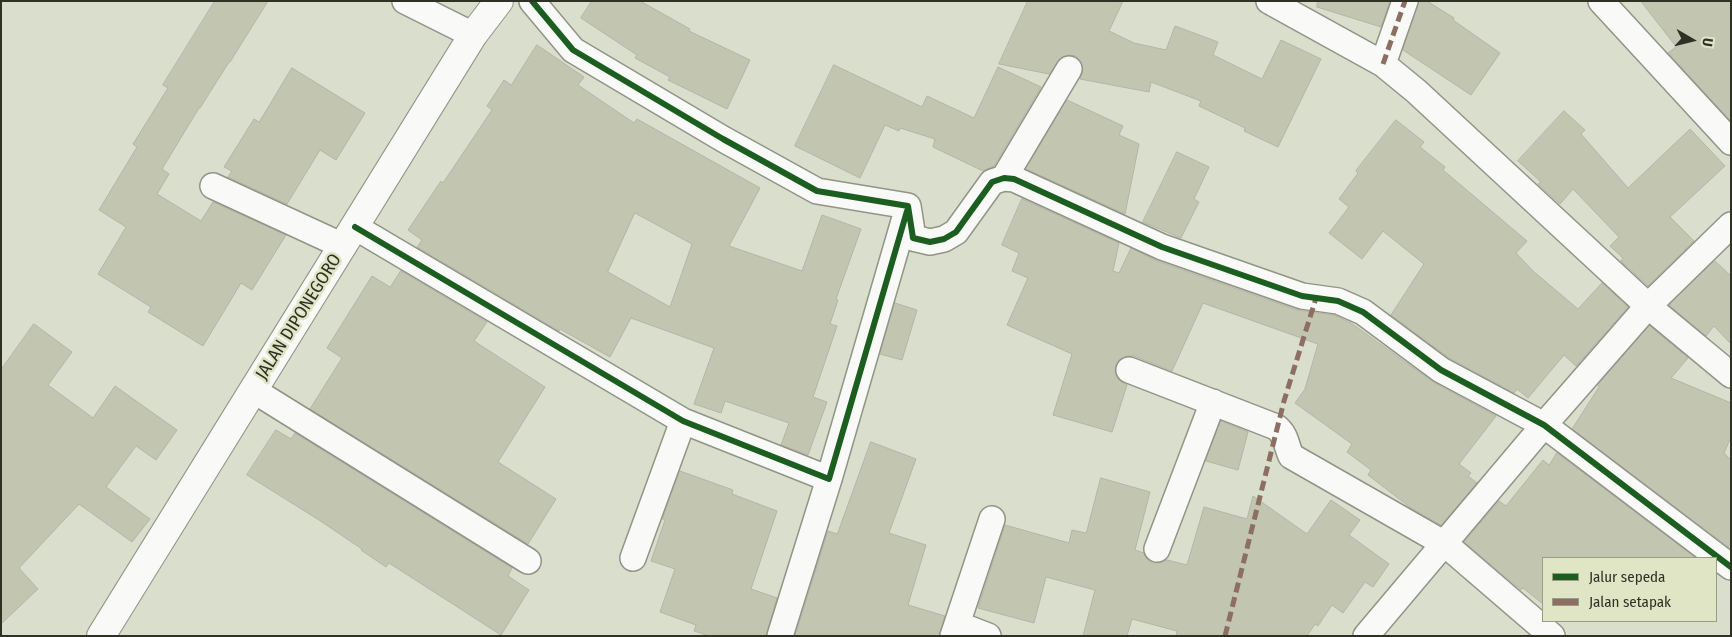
<!DOCTYPE html>
<style>
body{margin:0}
#map{position:relative;width:1732px;height:637px;overflow:hidden;background:#dadecc;font-family:"Fira Sans Condensed",sans-serif}
canvas{display:block}
.frame{position:absolute;inset:0;border:2px solid #2f3125;pointer-events:none}
.legend{position:absolute;left:1542px;top:557px;width:175px;height:65px;box-sizing:border-box;background:#dfe5c5;border:1px solid #999d85;margin:0;padding:6px 9px;list-style:none;font-size:15px;color:#2f3125}
.legend li{display:flex;align-items:center;gap:10px;height:25px}
.legend b{width:25px;border:1px solid #999d85}
.north{position:absolute;left:1667px;top:15px;width:50px;height:50px;-webkit-text-stroke:4px #dfe5c5;paint-order:stroke;rotate:98deg;font-size:14px;font-weight:700;line-height:20px;text-align:center;color:#2f3125}
.north::after{content:'';display:block;margin:auto;width:18px;height:22px;background:#2f3125;clip-path:polygon(50% 0,100% 100%,50% 72%,0 100%)}
</style>
<div id="map">
<canvas width="1732" height="637"></canvas>
<div class="frame"></div>
<ul class="legend">
<li><b style="height:6px;background:#1b5e20"></b>Jalur sepeda</li>
<li><b style="height:6px;background:#8d6e63"></b>Jalan setapak</li>
</ul>
<div class="north">U</div>
</div>
<script>
const c = document.querySelector('canvas').getContext('2d');
c.lineJoin = 'round';
function paint(path, color) {
  c.fillStyle = color;
  c.fill(path, 'evenodd');
}
function strokePath(path, color, width, dash) {
  c.strokeStyle = color;
  c.lineWidth = width;
  c.lineCap = dash ? 'butt' : 'round';
  c.setLineDash(dash || []);
  c.stroke(path);
}
function write(font, color, halo, rows, align = 'center') {
  c.font = font + ' "Fira Sans Condensed",sans-serif';
  c.lineWidth = 5;
  c.setLineDash([]);
  c.textBaseline = 'middle';
  c.strokeStyle = halo;
  c.fillStyle = color;
  for (const [text, x, y, turn = 0] of rows) {
    c.save();
    c.translate(x, y);
    c.rotate((+turn || 0) * Math.PI / 180);
    c.textAlign = isNaN(turn) ? turn : align;
    if (halo) c.strokeText(text, 0, 0);
    c.fillText(text, 0, 0);
    c.restore();
  }
}
const building = new Path2D(`
 M 215,1 L 268,1 L 230,62 L 229,62 L 200,108 L 199,108 L 162,169 L 169,174 L 157,194 L 201,221 L 213,202 L 286,235 L 252,290 L 241,283 L 203,346 L 148,312 L 151,307 L 98,274 L 126,227 L 99,210 L 137,147 L 133,144 L 168,88 L 163,85 Z
 M 592,1 L 640,1 L 690,29 L 689,31 L 750,60 L 727,109 L 668,80 L 670,77 L 635,58 L 637,55 L 581,18 Z
 M 1028,1 L 1123,1 L 1109,31 L 1134,43 L 1166,50 L 1175,26 L 1218,42 L 1213,55 L 1262,79 L 1281,40 L 1321,59 L 1278,147 L 1244,131 L 1245,128 L 1199,106 L 1201,101 L 1151,82 L 1149,92 L 1080,79 L 1083,69 L 1081,62 L 1076,56 L 1069,55 L 1062,57 L 1049,74 L 999,64 Z
 M 1318,1 L 1390,1 L 1381,27 L 1317,7 Z
 M 1419,1 L 1427,1 L 1454,18 L 1453,20 L 1500,53 L 1471,95 L 1403,50 Z
 M 1641,1 L 1731,1 L 1731,121 L 1668,53 L 1676,47 Z
 M 537,45 L 584,77 L 578,85 L 634,123 L 637,119 L 760,188 L 729,246 L 802,271 L 822,215 L 861,229 L 836,299 L 838,300 L 830,324 L 837,326 L 813,397 L 827,402 L 808,455 L 781,445 L 789,423 L 725,401 L 721,413 L 694,404 L 714,348 L 631,318 L 610,357 L 560,329 L 559,331 L 417,247 L 422,240 L 408,230 L 441,181 L 443,183 L 492,110 L 487,106 L 504,80 L 511,85 ZM 635,213 L 692,244 L 670,307 L 608,272 Z
 M 834,65 L 922,107 L 927,96 L 974,118 L 998,67 L 1041,87 L 994,166 L 983,171 L 933,147 L 935,139 L 900,128 L 899,131 L 885,125 L 860,178 L 795,146 Z
 M 292,68 L 365,113 L 336,160 L 320,150 L 287,204 L 228,177 L 232,171 L 224,167 L 254,119 L 259,122 Z
 M 1067,100 L 1123,126 L 1119,135 L 1139,144 L 1125,214 L 1026,169 Z
 M 1564,111 L 1585,130 L 1581,134 L 1628,188 L 1690,129 L 1725,166 L 1670,217 L 1694,241 L 1648,286 L 1621,261 L 1623,258 L 1610,246 L 1619,237 L 1573,189 L 1560,204 L 1538,184 L 1541,182 L 1518,161 Z
 M 1396,120 L 1424,142 L 1420,147 L 1445,167 L 1443,170 L 1527,241 L 1516,253 L 1533,271 L 1578,309 L 1602,283 L 1628,307 L 1576,366 L 1564,355 L 1528,398 L 1517,389 L 1514,393 L 1449,358 L 1391,315 L 1424,264 L 1383,231 L 1362,259 L 1329,233 L 1349,207 L 1339,199 L 1358,173 L 1356,171 Z
 M 1177,152 L 1209,167 L 1194,199 L 1199,202 L 1181,238 L 1143,222 Z
 M 1022,199 L 1119,243 L 1113,271 L 1119,273 L 1131,248 L 1157,261 L 1297,310 L 1334,315 L 1351,323 L 1433,382 L 1496,416 L 1459,464 L 1471,473 L 1468,476 L 1477,483 L 1441,525 L 1411,508 L 1368,475 L 1371,470 L 1347,452 L 1352,444 L 1295,403 L 1305,389 L 1318,344 L 1203,303 L 1172,371 L 1134,356 L 1127,356 L 1120,359 L 1116,364 L 1115,372 L 1118,379 L 1127,385 L 1112,432 L 1053,415 L 1072,354 L 1007,325 L 1028,278 L 1012,271 L 1019,253 L 1002,245 Z
 M 1715,261 L 1731,276 L 1731,344 L 1714,326 L 1706,336 L 1669,305 Z
 M 401,271 L 487,322 L 474,341 L 545,387 L 498,462 L 556,499 L 528,544 L 310,409 L 342,358 L 327,348 L 372,276 L 390,287 Z
 M 895,303 L 917,310 L 902,360 L 880,354 Z
 M 34,324 L 72,352 L 48,385 L 93,418 L 115,386 L 177,430 L 156,460 L 136,446 L 106,487 L 150,519 L 132,542 L 79,504 L 19,568 L 38,589 L 1,624 L 1,370 Z
 M 1650,326 L 1688,358 L 1671,378 L 1731,403 L 1731,437 L 1724,453 L 1731,460 L 1731,549 L 1572,429 L 1599,387 L 1598,385 Z
 M 1221,421 L 1248,432 L 1238,470 L 1206,461 Z
 M 276,430 L 291,439 L 295,433 L 512,568 L 508,576 L 529,590 L 501,635 L 389,563 L 386,567 L 361,550 L 362,549 L 319,520 L 247,475 Z
 M 871,442 L 916,459 L 889,533 L 926,545 L 908,605 L 945,616 L 939,636 L 795,636 L 828,531 L 837,534 Z
 M 1557,453 L 1696,558 L 1543,558 L 1543,604 L 1523,588 L 1521,590 L 1464,542 L 1499,501 L 1506,506 L 1543,460 L 1549,465 Z
 M 680,471 L 733,490 L 732,494 L 777,511 L 751,589 L 777,598 L 766,636 L 709,636 L 694,631 L 696,625 L 660,612 L 675,569 L 651,561 L 665,520 L 663,519 Z
 M 1101,478 L 1150,492 L 1135,550 L 1144,553 L 1146,558 L 1152,563 L 1160,563 L 1167,560 L 1187,565 L 1204,507 L 1247,519 L 1253,496 L 1307,534 L 1331,500 L 1360,520 L 1349,535 L 1389,564 L 1373,587 L 1365,582 L 1343,613 L 1332,605 L 1318,626 L 1315,624 L 1307,636 L 1176,636 L 1177,631 L 1132,619 L 1127,636 L 1083,636 L 1095,590 L 1046,577 L 1034,623 L 978,608 L 1005,525 L 1069,543 L 1072,530 L 1086,533 Z`);
const minor = new Path2D(`
 M 405,1 L 473,35
 M 532,1 L 573,50 L 723,139 L 817,191 L 908,206 L 913,238 L 930,242 L 944,239 L 956,232 L 992,182 L 1004,178 L 1014,179 L 1162,247 L 1302,296 L 1338,301 L 1363,312 L 1441,370 L 1544,425 L 1731,567
 M 1269,1 L 1383,64 L 1416,91 L 1648,306 L 1731,375
 M 1601,1 L 1731,142
 M 1383,64 L 1405,1
 M 1004,178 L 1069,69
 M 213,186 L 343,246
 M 355,227 L 683,421 L 829,479 L 906,214
 M 1129,370 L 1276,427 C 1286,434 1286,445 1291,456 L 1445,544 L 1552,636
 M 253,390 L 528,561
 M 1157,549 L 1213,402
 M 633,558 L 683,421
 M 957,624 L 988,636
 M 780,636 L 829,479
 M 953,636 L 992,519
 M 1366,636 L 1544,425 L 1648,306 L 1731,225`);
const tertiary = new Path2D(`
 M 101,636 L 473,35 L 499,1`);
const quiet = new Path2D(`
 M 1383,64 L 1405,1
 M 1225,636 L 1284,401 L 1316,298`);
const cycleway = new Path2D(`
 M 532,1 L 573,50 L 723,139 L 817,191 L 908,206 L 913,238 L 930,242 L 944,239 L 956,232 L 992,182 L 1004,178 L 1014,179 L 1162,247 L 1302,296 L 1338,301 L 1363,312 L 1441,370 L 1544,425 L 1731,567
 M 355,227 L 683,421 L 829,479 L 907,211`);
const streetNames = [
 ["JALAN DIPONEGORO",299,317,-58]
];
paint(building, '#c2c6b1');
strokePath(building, '#b2b5a7', 1);
strokePath(minor, '#919486', 28);
strokePath(tertiary, '#919486', 30);
strokePath(minor, '#f9faf7', 25);
strokePath(tertiary, '#f9faf7', 28);
strokePath(quiet, '#8d6e63', 5, [10, 5]);
strokePath(cycleway, '#1b5e20', 6);
write('18px', '#2f3125', '#dfe5c5', streetNames);
</script>
